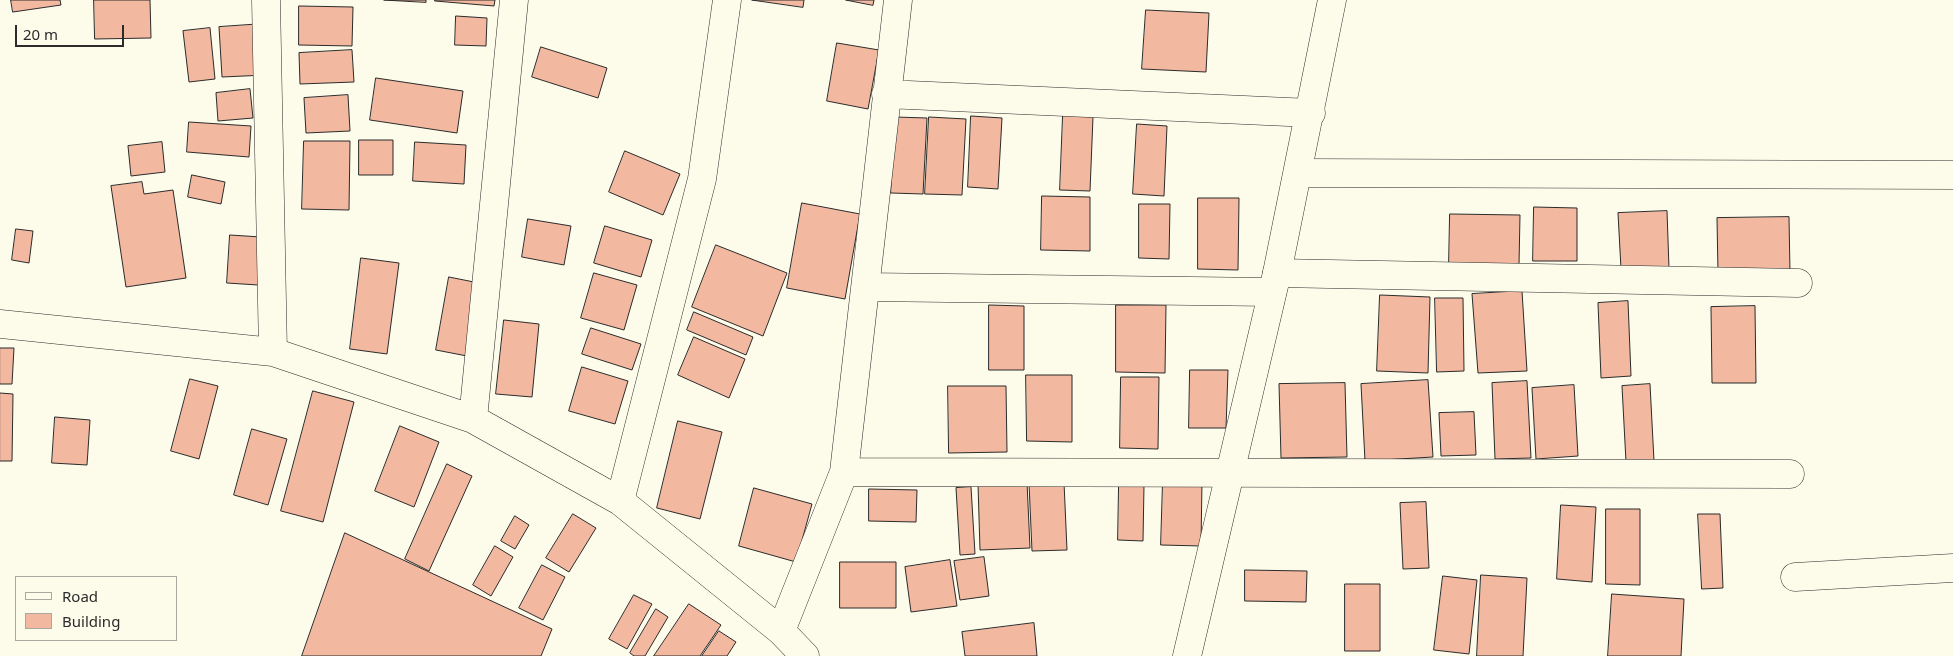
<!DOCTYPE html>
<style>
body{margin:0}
#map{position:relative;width:1953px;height:656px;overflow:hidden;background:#fdfbea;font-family:"Noto Sans",sans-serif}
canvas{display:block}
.legend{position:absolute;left:15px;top:576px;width:162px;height:65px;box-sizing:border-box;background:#fdfbea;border:1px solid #a9a89e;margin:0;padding:6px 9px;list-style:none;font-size:15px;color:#2b2b2b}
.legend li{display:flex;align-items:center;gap:10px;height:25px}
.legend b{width:25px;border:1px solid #a9a89e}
.scale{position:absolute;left:15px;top:25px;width:109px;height:22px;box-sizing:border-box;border:2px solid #2b2b2b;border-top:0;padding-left:6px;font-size:15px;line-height:18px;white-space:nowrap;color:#2b2b2b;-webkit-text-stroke:4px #fdfbea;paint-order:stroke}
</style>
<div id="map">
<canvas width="1953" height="656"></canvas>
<ul class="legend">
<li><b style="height:6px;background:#fdfbea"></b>Road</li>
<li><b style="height:14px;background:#f2b8a0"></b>Building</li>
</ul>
<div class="scale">20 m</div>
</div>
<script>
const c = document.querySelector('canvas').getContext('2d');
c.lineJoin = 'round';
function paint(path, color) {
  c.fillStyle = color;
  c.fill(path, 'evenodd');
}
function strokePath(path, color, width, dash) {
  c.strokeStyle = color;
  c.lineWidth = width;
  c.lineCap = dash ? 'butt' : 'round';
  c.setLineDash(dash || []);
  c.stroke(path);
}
const building = new Path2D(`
 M 11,0 L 60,0 L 61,5 L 13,12 Z
 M 94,0 L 150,0 L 151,38 L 95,39 Z
 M 384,0 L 426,0 L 426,2 Z
 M 435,0 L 495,0 L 494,6 L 435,1 Z
 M 752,0 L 804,0 L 803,7 Z
 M 846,0 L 874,0 L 873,5 Z
 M 299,6 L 353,7 L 352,46 L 299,45 Z
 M 1146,10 L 1209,13 L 1206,72 L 1142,69 Z
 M 456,16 L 487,18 L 486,46 L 455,45 Z
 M 263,24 L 266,75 L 222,77 L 219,27 Z
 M 210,28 L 215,79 L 189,82 L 183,31 Z
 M 837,43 L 879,50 L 868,109 L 827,101 Z
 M 541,47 L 607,68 L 598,98 L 532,77 Z
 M 352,50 L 354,82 L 300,84 L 299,53 Z
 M 376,78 L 463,91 L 457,133 L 370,120 Z
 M 250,89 L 253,118 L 218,121 L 216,93 Z
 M 348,95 L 350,131 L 306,133 L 304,98 Z
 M 1063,115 L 1093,117 L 1090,191 L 1060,190 Z
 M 971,116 L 1002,118 L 998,189 L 968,187 Z
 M 895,117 L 927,118 L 923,194 L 891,193 Z
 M 929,117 L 966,119 L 962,195 L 925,194 Z
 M 189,122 L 251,126 L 249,157 L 187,152 Z
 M 1137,124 L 1167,126 L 1164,196 L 1133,194 Z
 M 359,140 L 393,140 L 393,175 L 359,175 Z
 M 304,141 L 350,141 L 349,210 L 302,209 Z
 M 162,142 L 165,172 L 131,176 L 128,146 Z
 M 415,142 L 466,145 L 464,184 L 413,181 Z
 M 625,151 L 680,174 L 663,215 L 609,192 Z
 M 192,175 L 225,182 L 221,204 L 188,197 Z
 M 142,182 L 144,194 L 173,190 L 186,278 L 126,287 L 111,186 Z
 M 1042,196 L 1090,197 L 1090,251 L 1041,250 Z
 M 1198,198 L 1239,198 L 1238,270 L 1198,269 Z
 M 802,203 L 860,214 L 845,299 L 787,288 Z
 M 1139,204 L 1170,204 L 1169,259 L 1139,258 Z
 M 1534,207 L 1577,208 L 1577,261 L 1533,261 Z
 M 1667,211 L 1669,268 L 1621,269 L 1618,213 Z
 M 1450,214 L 1520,215 L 1519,265 L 1449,264 Z
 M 1789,217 L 1790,273 L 1718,273 L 1717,218 Z
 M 528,219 L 571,226 L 564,265 L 522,257 Z
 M 605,226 L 652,240 L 641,277 L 594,263 Z
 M 16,229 L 33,231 L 29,263 L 12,260 Z
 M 230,235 L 261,237 L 258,285 L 227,283 Z
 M 716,245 L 787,273 L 763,336 L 692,307 Z
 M 361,258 L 399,263 L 387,354 L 350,349 Z
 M 594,273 L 637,285 L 624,330 L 581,318 Z
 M 449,277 L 479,283 L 467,356 L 436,350 Z
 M 1522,291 L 1527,371 L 1478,373 L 1472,294 Z
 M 1380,295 L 1430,297 L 1428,373 L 1377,371 Z
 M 1435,298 L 1463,298 L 1464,371 L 1437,372 Z
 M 1628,301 L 1631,376 L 1601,378 L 1598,303 Z
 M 989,305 L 1024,306 L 1024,370 L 989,370 Z
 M 1116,305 L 1166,305 L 1165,373 L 1116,372 Z
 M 1755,306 L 1756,383 L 1712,383 L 1711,307 Z
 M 694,312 L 753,337 L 746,355 L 687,330 Z
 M 504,320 L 539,324 L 532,397 L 496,394 Z
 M 591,328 L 641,344 L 632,370 L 582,354 Z
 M 694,337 L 745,359 L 729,398 L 678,375 Z
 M 0,348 L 14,348 L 12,384 L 0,384 Z
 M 582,367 L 628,381 L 615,424 L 569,411 Z
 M 1190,370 L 1228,370 L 1226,428 L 1189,428 Z
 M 1026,375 L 1072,375 L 1072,442 L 1027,441 Z
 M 1121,377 L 1159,377 L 1158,449 L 1120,448 Z
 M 190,379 L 218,386 L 199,459 L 171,451 Z
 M 1428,380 L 1433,457 L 1365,461 L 1361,384 Z
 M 1527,381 L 1531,458 L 1495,459 L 1492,383 Z
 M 1345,383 L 1347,457 L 1281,458 L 1279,384 Z
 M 1650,384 L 1654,461 L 1626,462 L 1622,386 Z
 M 1574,385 L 1578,456 L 1536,459 L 1532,388 Z
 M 948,386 L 1006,386 L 1007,452 L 949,453 Z
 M 313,391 L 354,402 L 323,522 L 281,511 Z
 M 0,393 L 13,394 L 12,461 L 0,461 Z
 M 1474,412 L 1476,455 L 1441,456 L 1439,413 Z
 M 55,417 L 90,420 L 87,465 L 52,463 Z
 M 678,421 L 722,432 L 700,519 L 657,508 Z
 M 400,426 L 439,442 L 414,507 L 375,491 Z
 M 252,429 L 287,439 L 268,505 L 234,495 Z
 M 447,464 L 472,476 L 429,571 L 405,559 Z
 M 1163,480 L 1202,481 L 1201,546 L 1161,545 Z
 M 1027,482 L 1030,548 L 980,550 L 978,484 Z
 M 1064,482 L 1067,550 L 1032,551 L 1029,483 Z
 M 1119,484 L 1144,485 L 1143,541 L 1118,540 Z
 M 971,487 L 975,554 L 960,555 L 956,488 Z
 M 754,488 L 812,504 L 796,562 L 739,546 Z
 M 869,489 L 917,490 L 916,522 L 869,521 Z
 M 1426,502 L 1429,568 L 1403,569 L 1400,503 Z
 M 1561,505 L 1596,507 L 1592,582 L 1557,579 Z
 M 1606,509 L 1640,509 L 1640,585 L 1606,584 Z
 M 573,514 L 596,528 L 569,572 L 546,558 Z
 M 1698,514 L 1720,514 L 1723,588 L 1702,589 Z
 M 515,516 L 529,525 L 515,549 L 501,541 Z
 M 345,533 L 552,629 L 541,656 L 302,656 Z
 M 495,546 L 513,557 L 491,596 L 473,585 Z
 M 984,557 L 989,596 L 960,600 L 954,561 Z
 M 950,560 L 957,606 L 911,612 L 905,567 Z
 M 840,562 L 896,562 L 896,608 L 840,608 Z
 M 542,565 L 565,577 L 543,620 L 519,608 Z
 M 1245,570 L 1307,571 L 1306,602 L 1245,601 Z
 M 1481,575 L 1527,578 L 1523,656 L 1477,656 Z
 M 1443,576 L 1477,580 L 1469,654 L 1434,650 Z
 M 1345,584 L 1380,584 L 1380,651 L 1345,651 Z
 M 1612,594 L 1684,599 L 1681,656 L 1608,656 Z
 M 634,595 L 652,604 L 627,649 L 609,639 Z
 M 689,604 L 721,625 L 700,656 L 654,656 Z
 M 656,609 L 668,617 L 645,656 L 634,656 L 630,653 Z
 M 1034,623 L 1037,656 L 965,656 L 962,632 Z
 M 719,631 L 736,642 L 727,656 L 702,656 Z`);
const street = new Path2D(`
 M 266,0 L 273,352
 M 886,94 L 1311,113
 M 1298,173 L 1953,175
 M 1277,273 L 1798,283
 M 866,287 L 1272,292
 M 0,324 L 273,352 L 473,419 L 620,501 L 781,631 L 805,656
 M 473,419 L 514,0
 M 844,472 L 1790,474
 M 620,501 L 702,179 L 727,0
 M 1795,577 L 1953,568
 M 781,631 L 844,472 L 898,0`);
const secondary = new Path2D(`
 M 1187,656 L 1277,273 L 1332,0`);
paint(building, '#f2b8a0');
strokePath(building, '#2b2b2b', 1);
strokePath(street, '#2b2b2b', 29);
strokePath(secondary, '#2b2b2b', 29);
strokePath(street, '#fdfbea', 28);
strokePath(secondary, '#fdfbea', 28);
</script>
